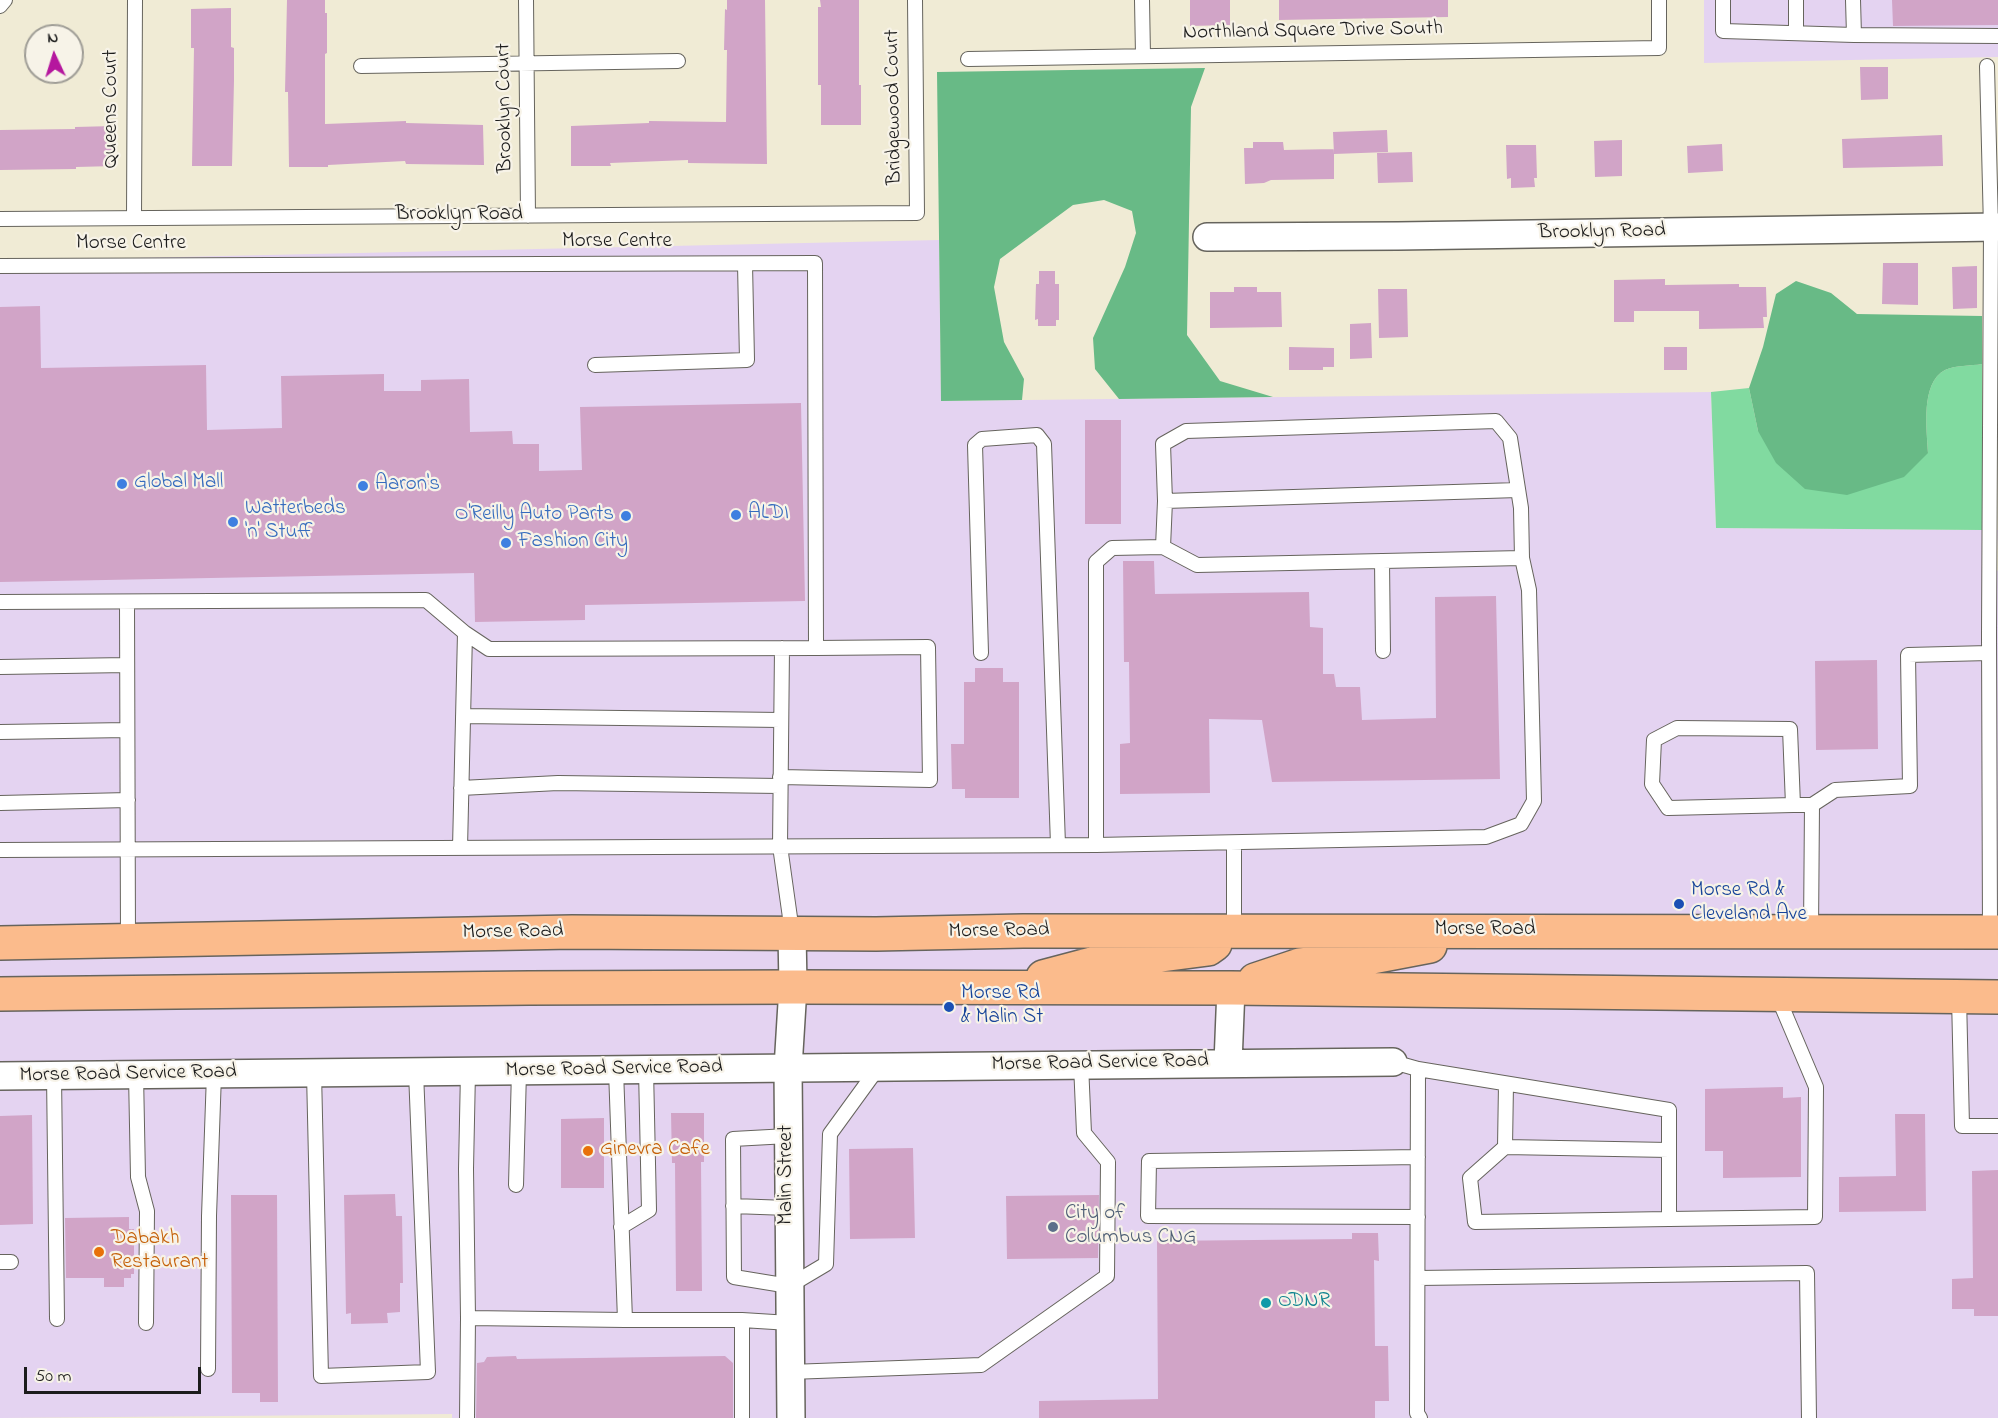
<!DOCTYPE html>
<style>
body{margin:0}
#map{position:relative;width:1998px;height:1418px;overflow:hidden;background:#f0ebd5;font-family:"Indie Flower",sans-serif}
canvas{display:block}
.north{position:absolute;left:24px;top:24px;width:60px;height:60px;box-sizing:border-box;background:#f7f3e8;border:2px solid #9f9d96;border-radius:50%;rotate:356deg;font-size:16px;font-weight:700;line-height:24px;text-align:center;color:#1c1c1c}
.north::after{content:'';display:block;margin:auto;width:21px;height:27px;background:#b5179e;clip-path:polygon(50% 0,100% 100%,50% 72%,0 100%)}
.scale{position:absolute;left:24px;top:1367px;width:177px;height:27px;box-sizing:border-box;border:3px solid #1c1c1c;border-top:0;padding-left:8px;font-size:18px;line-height:21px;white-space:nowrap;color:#1c1c1c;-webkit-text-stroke:4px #f7f3e8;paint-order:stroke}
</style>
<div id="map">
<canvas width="1998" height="1418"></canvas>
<div class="north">N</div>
<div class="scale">50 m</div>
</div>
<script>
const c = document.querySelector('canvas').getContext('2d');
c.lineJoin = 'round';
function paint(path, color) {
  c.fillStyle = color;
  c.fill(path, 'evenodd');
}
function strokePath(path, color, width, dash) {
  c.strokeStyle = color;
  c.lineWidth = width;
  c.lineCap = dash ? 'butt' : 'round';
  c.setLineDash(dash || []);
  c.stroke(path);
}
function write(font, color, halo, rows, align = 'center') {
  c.font = font + ' "Indie Flower",sans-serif';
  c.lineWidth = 4.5;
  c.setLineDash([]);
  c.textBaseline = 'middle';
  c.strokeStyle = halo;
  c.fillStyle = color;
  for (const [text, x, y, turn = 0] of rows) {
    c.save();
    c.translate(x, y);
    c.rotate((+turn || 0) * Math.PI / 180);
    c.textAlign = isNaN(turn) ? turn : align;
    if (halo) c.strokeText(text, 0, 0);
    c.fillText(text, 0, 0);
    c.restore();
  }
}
const built = new Path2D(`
 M 1704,0 L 1998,0 L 1998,57 L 1704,63 Z
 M 939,240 L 941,401 L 1711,392 L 1716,528 L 1998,530 L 1996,570 L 1998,571 L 1998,1418 L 452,1418 L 452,1414 L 0,1418 L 0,261 Z`);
const green = new Path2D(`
 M 1982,364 L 1982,530 L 1716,528 L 1711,392 L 1749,388 L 1758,431 L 1928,453 C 1927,430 1920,383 1945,370 C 1955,365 1971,366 1982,364 Z`);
const forest = new Path2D(`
 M 1205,68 L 1191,107 L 1187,335 L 1220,381 L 1273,397 L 1119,399 L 1095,369 L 1093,338 L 1125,267 L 1136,233 L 1132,211 L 1104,200 L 1073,205 L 1000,259 L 994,287 L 1004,342 L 1024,379 L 1022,400 L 941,401 L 937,72 Z
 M 1796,281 L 1831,293 L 1857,314 L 1982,316 L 1982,364 C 1971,366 1955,365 1945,370 C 1920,383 1927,430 1928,453 L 1904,477 L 1847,495 L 1805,489 L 1776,463 L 1758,431 L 1749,388 L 1763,347 L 1776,294 Z`);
const building = new Path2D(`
 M 287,0 L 325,0 L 325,13 L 327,13 L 327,53 L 325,54 L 325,124 L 406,121 L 406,123 L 483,125 L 484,165 L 406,164 L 405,161 L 328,165 L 328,167 L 289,167 L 288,92 L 285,92 Z
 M 727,0 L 765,0 L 767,164 L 688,163 L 688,160 L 610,163 L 611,166 L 571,166 L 571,126 L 649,123 L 649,121 L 726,122 L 727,50 L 724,50 L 725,9 L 727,10 Z
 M 820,0 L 859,0 L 859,85 L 861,85 L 861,125 L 821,125 L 821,85 L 818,85 L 818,7 L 821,7 Z
 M 1190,0 L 1230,0 L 1230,25 L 1190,26 Z
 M 1279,0 L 1448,0 L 1448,17 L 1279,20 Z
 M 1892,0 L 1998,0 L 1998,25 L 1893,26 Z
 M 231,8 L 231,47 L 234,48 L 234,81 L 232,166 L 192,166 L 194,48 L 191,48 L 191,9 Z
 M 1860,67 L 1888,67 L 1888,99 L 1861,100 Z
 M 114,126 L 115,166 L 76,167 L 76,169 L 0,170 L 0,130 L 75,129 L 75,127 Z
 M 1387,130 L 1388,152 L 1334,154 L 1333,132 Z
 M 1942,135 L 1943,166 L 1843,168 L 1842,139 Z
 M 1622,140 L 1622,176 L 1595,177 L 1594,141 Z
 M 1253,142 L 1283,142 L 1284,150 L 1334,149 L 1334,179 L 1271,180 L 1264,183 L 1245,184 L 1244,148 L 1253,148 Z
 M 1722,144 L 1723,171 L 1688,173 L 1687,146 Z
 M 1506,145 L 1536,145 L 1537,178 L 1534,178 L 1535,187 L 1511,188 L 1511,178 L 1507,179 Z
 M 1412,152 L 1413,182 L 1378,183 L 1377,153 Z
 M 1883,263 L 1918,263 L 1918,305 L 1882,304 Z
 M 1977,266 L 1977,308 L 1953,309 L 1952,267 Z
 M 1039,271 L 1055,271 L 1055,284 L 1059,284 L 1059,320 L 1056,320 L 1056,326 L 1038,326 L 1038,319 L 1035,320 L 1036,284 L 1039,284 Z
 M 1665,279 L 1665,285 L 1739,284 L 1739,287 L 1766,287 L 1767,317 L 1763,317 L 1764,328 L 1699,329 L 1699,311 L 1634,311 L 1634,322 L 1614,322 L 1614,280 Z
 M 1234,287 L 1257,287 L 1257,292 L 1281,292 L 1282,327 L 1210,328 L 1210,292 L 1234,292 Z
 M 1378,289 L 1407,289 L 1408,337 L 1379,338 Z
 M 40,306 L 41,368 L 206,365 L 207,430 L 282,428 L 281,376 L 384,374 L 384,391 L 421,391 L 421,380 L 469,379 L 470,432 L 512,431 L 513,444 L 539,444 L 539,471 L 582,470 L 580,407 L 801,403 L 805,601 L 585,605 L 585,620 L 475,622 L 474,573 L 0,582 L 0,307 Z
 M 1371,323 L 1372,358 L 1350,359 L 1350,324 Z
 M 1289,347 L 1334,348 L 1334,367 L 1323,367 L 1323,370 L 1289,370 Z
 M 1664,347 L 1687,347 L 1687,370 L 1664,370 Z
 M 1085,420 L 1121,420 L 1121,524 L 1085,524 Z
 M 1123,561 L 1154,561 L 1155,594 L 1309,592 L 1310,627 L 1323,628 L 1323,674 L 1334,674 L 1336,687 L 1360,687 L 1362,720 L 1436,718 L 1435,597 L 1496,596 L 1500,779 L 1272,782 L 1262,720 L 1209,719 L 1210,793 L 1120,794 L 1120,744 L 1130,743 L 1129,662 L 1124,662 Z
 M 1877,660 L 1878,749 L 1816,750 L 1815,661 Z
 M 975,668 L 1003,668 L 1003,682 L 1019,682 L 1019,798 L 965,798 L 965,789 L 952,789 L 951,744 L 964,744 L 964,682 L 975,682 Z
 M 1783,1087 L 1783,1098 L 1801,1097 L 1801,1177 L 1723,1178 L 1723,1151 L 1705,1151 L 1705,1089 Z
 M 671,1113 L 704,1113 L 704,1162 L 701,1162 L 702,1291 L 676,1291 L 675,1163 L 672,1163 Z
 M 1895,1114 L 1925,1114 L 1926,1211 L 1839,1212 L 1839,1177 L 1896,1176 Z
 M 32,1115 L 33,1224 L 0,1225 L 0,1116 Z
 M 604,1118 L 604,1188 L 561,1188 L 561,1119 Z
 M 913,1148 L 915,1238 L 850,1239 L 849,1149 Z
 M 1998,1170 L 1998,1316 L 1974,1316 L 1974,1309 L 1952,1309 L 1952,1279 L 1973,1278 L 1972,1171 Z
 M 395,1194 L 396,1216 L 402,1216 L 403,1283 L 400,1283 L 400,1312 L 387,1313 L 388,1323 L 351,1324 L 351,1313 L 346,1314 L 344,1195 Z
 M 231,1195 L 277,1195 L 278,1402 L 260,1402 L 260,1393 L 232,1393 Z
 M 1099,1195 L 1098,1258 L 1007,1259 L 1006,1196 Z
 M 129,1217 L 129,1229 L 134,1229 L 134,1274 L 131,1274 L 131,1278 L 124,1278 L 124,1287 L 104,1287 L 104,1278 L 66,1278 L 65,1218 Z
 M 1352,1233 L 1378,1233 L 1379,1261 L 1374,1260 L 1375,1346 L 1388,1346 L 1389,1401 L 1375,1401 L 1375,1418 L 1039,1418 L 1039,1401 L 1158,1399 L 1157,1241 L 1352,1239 Z
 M 516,1356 L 517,1359 L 725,1356 L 733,1363 L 733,1418 L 476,1418 L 477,1363 L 484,1362 L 487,1357 Z`);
const lane = new Path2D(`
 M 526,0 L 528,216
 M 1142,0 L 1143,55
 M 1723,0 L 1723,31 L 1854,35
 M 1796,0 L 1796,33
 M 1853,0 L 1854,35 L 1998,36
 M 0,6 L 5,0
 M 968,59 L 1659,48 L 1659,0
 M 361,66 L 678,61
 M 1987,66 L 1991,228 L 1989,635 L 1990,932
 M 134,218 L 135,0
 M 0,219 L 917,213 L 915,0
 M 0,266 L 815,263 L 816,648 L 489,649 L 465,633
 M 595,365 L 747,360 L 745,264
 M 1165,501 L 1518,490
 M 1382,561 L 1383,651
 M 0,602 L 426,600 L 465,633 L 460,848
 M 127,602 L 128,941
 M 782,648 L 780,846 L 792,932
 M 981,653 L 975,445 L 982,439 L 1037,435 L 1044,444 L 1058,845
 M 0,667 L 127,665
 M 463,716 L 781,720
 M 0,732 L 127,730
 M 780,777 L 930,780 L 928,647 L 816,648
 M 461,788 L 558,783 L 780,786
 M 0,803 L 128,800
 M 1793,805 L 1790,729 L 1677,728 L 1654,740 L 1652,784 L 1668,808 L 1793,805 L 1812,805
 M 1234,843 L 1234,930
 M 1096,845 L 1096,562 L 1112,548 L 1163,547 L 1197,565 L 1522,558
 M 0,850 L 1096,845 L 1486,837 L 1521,824 L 1534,801 L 1529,590 L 1522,558 L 1521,508 L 1510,438 L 1496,421 L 1186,431 L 1163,444 L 1165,501 L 1163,547
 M 1811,931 L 1812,805 L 1835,790 L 1910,786 L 1908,655 L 1989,653
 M 1959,997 L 1962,1126 L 1998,1126
 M 1393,1062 L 1418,1069 L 1417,1413 L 1420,1418
 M 1418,1069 L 1669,1110 L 1669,1219 L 1815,1217 L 1816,1087 L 1777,995
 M 468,1071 L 466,1169 L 468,1318 L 625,1320 L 616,1070
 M 314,1073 L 321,1376 L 428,1372 L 416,1072
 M 136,1074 L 138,1177 L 147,1211 L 146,1323
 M 54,1075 L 57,1319
 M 1506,1084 L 1505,1147 L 1470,1178 L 1475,1222 L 1669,1219
 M 788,1136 L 733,1139 L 734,1277 L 789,1286 L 826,1264 L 830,1134 L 878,1068
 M 1505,1147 L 1669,1150
 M 516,1185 L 519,1071
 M 733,1206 L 788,1208
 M 1418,1217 L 1148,1216 L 1149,1161 L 1418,1157
 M 621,1227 L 649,1210 L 646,1069
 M 0,1262 L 11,1262
 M 1418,1278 L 1807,1273 L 1809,1418
 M 625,1320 L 742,1320 L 790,1323
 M 742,1320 L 742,1418
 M 208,1369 L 209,1216 L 214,1074
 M 790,1372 L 981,1365 L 1107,1276 L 1108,1162 L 1084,1133 L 1081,1064
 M 467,1418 L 468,1318`);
const street = new Path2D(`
 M 1207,237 L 1398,236 L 1998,227
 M 1228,1063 L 1231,988
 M 0,1076 L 1393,1062
 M 791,1418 L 788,1068 L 793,987 L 792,932`);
const primary = new Path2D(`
 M 0,943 L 572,932 L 876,934 L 1023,931 L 1998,932
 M 1043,977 L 1092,964 L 1208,949 L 1215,944
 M 1255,980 L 1300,965 L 1367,958 L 1430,946
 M 0,994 L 529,988 L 793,987 L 1231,988 L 1998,997`);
const markers = [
 [122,484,6,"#3f7fe0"],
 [363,486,6,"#3f7fe0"],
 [736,515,6,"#3f7fe0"],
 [626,516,6,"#3f7fe0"],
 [233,522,6,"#3f7fe0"],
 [506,543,6,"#3f7fe0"],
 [1679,904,6,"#1a4fb4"],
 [949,1007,6,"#1a4fb4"],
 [588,1151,6,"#e8710a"],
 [1053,1227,6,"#5c6f8a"],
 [99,1252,6,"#e8710a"],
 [1266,1303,6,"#0f9aa8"]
];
const streetNames = [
 ["Northland Square Drive South",1313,32,-1],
 ["Bridgewood Court",895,107,-91],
 ["Brooklyn Court",506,108,-91],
 ["Queens Court",113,109,-90],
 ["Brooklyn Road",459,216],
 ["Brooklyn Road",1602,233,-1],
 ["Morse Centre",617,243],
 ["Morse Centre",131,245],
 ["Morse Road",1485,931],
 ["Morse Road",999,932,-1],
 ["Morse Road",513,933,-1],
 ["Morse Road Service Road",1100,1064,-1],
 ["Morse Road Service Road",614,1070,-1],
 ["Morse Road Service Road",128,1075,-1],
 ["Malin Street",788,1175,-90]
];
const shopNames = [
 ["Global Mall",134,484],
 ["Aaron's",375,486],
 ["Watterbeds",245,510],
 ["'n' Stuff",245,534],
 ["ALDI",748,515],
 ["O'Reilly Auto Parts",614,516,"right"],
 ["Fashion City",518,543]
];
const transitNames = [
 ["Morse Rd &",1691,892],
 ["Cleveland Ave",1691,916],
 ["Morse Rd",961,995],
 ["& Malin St",961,1019]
];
const foodNames = [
 ["Ginevra Cafe",600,1151],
 ["Dabakh",111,1240],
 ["Restaurant",111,1264]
];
const serviceNames = [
 ["City of",1065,1215],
 ["Columbus CNG",1065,1239]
];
const cultureNames = [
 ["ODNR",1278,1303]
];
paint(built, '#e4d3f1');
paint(green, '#81daa0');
paint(forest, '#68ba86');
paint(building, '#d1a4c7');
strokePath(lane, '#66645d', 16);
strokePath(street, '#66645d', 30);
strokePath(primary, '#66645d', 36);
strokePath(lane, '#fff', 14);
strokePath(street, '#fff', 27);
strokePath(primary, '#fbbb8c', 33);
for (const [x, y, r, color] of markers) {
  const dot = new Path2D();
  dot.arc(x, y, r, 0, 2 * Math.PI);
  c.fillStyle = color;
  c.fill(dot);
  strokePath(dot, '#f7f3e8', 2);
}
write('21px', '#1c1c1c', '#f7f3e8', streetNames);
write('21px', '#366cbe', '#f7f3e8', shopNames, 'left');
write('21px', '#164399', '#f7f3e8', transitNames, 'left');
write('21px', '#c56008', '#f7f3e8', foodNames, 'left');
write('21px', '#4e5e75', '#f7f3e8', serviceNames, 'left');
write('21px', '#0d838f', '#f7f3e8', cultureNames, 'left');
</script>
